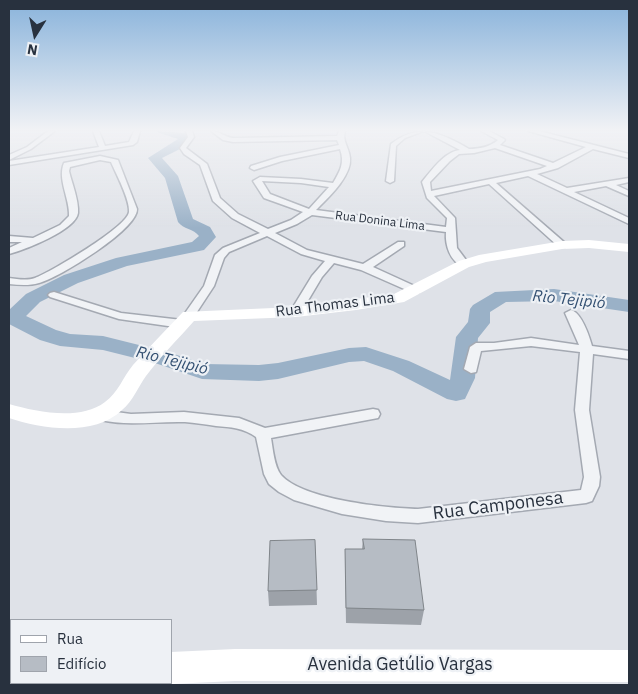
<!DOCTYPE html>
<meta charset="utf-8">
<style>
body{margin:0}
#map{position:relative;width:638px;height:694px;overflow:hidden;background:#dfe2e8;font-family:"IBM Plex Sans",sans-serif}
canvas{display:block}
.frame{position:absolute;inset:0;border:10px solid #28313e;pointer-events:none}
.legend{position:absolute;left:10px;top:619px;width:162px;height:65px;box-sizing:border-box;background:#eef1f5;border:1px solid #9fa4ac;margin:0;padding:6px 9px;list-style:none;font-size:15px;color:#28313e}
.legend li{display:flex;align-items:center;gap:10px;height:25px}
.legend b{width:25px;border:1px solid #9fa4ac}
.north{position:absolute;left:10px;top:10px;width:50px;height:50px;-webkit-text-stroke:4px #eef1f5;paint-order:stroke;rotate:190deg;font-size:14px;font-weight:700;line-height:20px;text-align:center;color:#28313e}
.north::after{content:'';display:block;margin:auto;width:18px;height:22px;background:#28313e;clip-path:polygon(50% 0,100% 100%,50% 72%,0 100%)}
</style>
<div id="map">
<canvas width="638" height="694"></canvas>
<div class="frame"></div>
<ul class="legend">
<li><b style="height:6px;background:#fff"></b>Rua</li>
<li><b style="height:14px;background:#b6bcc4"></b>Edifício</li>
</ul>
<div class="north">N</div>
</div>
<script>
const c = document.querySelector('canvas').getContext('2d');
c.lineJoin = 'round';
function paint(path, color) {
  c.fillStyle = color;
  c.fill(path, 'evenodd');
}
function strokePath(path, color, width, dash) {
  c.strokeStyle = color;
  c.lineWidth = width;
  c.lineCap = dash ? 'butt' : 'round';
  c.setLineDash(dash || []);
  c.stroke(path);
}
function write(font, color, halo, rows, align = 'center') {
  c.font = font + ' "IBM Plex Sans",sans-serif';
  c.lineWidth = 4.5;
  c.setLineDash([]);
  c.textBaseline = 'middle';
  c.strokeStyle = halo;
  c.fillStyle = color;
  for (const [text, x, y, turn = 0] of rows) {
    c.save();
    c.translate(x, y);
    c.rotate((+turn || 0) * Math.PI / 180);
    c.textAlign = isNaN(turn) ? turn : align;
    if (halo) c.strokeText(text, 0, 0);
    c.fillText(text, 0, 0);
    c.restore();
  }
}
const river = new Path2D(`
 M 157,131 L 186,133 L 190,139 L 182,148 L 162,158 L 178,176 L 193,219 L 210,227 L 216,237 L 204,250 L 127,266 L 78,283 L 40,302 L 26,316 L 56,330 L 70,334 L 103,336 L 171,353 L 204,364 L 259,365 L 278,363 L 349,348 L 366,347 L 409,361 L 450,380 L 456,337 L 468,322 L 470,309 L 473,305 L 495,292 L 554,289 L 629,300 L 629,312 L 554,301 L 506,302 L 490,312 L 490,323 L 478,338 L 475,378 L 465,399 L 456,401 L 447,399 L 393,371 L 364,361 L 349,362 L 278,379 L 259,381 L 202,379 L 155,363 L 103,350 L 60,346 L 40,340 L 9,324 L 9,310 L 26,294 L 64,275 L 116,258 L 192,242 L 199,236 C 194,229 183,229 178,222 L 165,178 L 148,158 L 178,139 L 159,133 Z`);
const street = new Path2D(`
 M 48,131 L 55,131 L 31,149 L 9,160 L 9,155 L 27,147 Z
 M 93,131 L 99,131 L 105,146 L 129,142 L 134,131 L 140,131 L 137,142 L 133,145 L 9,165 L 9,161 L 99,147 Z
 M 186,131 L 192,131 L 194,137 L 186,148 L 207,164 L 220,198 L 238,214 L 268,229 L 291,220 L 303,212 L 264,198 L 253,181 L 260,177 L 301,179 L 333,183 C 340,171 345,163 340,149 L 282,161 L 254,170 L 250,168 L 251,166 L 280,157 L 339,145 L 337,140 L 233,142 L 223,140 L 211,131 C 220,131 224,137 233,138 L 337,136 L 339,131 L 345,131 C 342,142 349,147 350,158 C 352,176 328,198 316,210 L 446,227 L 447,218 L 427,198 L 422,182 C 431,171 445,151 460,150 L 424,131 L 405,138 L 396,146 L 394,181 L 390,183 L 386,181 L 391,144 C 418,122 442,133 469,149 C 479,149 490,147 498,140 L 481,131 L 489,131 L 504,139 L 505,140 L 500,145 L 553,163 L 586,147 L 528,131 L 539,131 L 629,154 L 629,158 L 593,149 L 558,168 L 537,174 L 567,188 L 629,178 L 629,182 L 616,185 L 629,191 L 629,196 L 606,186 L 574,192 L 629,218 L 629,224 L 528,176 L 496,183 L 565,243 L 565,247 L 559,247 L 489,184 L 434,196 L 455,218 L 457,248 L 469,264 L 464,267 C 450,262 445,245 446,232 L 312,215 L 297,224 L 275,233 L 307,250 L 363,264 L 398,242 L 404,242 L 404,246 L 373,267 L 419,288 L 420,290 L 419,292 L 411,292 L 361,270 L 334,263 L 322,277 L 300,314 L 292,314 L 290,312 L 312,276 L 325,261 L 301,254 L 267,236 L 229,252 L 224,258 L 214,286 L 193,318 L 189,319 L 183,316 L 204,286 L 215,255 L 223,248 L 260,233 L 232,218 L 213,201 L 200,165 L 184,154 L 180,148 L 188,137 ZM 495,148 L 547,166 L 540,169 L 431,191 L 430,182 L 450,161 L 459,154 L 474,153 ZM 262,181 L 301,183 L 329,187 L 309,209 L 270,194 Z
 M 100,156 L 118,160 L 137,209 C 138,229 59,278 39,283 C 29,286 19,285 9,284 L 9,278 C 17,279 27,281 35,278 C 51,272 127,227 129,212 C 130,199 116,174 111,162 L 100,160 L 70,167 L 69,171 C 72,184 79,200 78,213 C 76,230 24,250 9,254 L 9,248 L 22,242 L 9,242 L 9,236 L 33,238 L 60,225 L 69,216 C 70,199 57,179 64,163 Z
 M 54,292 L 121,313 L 182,320 L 188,324 L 182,328 L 119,319 L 50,297 L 48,295 L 50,293 Z
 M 571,310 C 582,313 589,336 592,346 L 629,351 L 629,359 L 593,354 L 589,410 L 600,477 L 599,486 L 592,501 L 586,503 L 418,523 L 386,521 L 342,514 L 294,500 L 279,492 L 269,484 L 264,474 L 256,437 C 244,428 230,427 216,426 C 205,424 195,423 185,422 C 155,421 126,427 96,419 L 94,415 L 96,411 L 101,410 L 131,414 L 184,412 L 239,418 L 265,428 L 373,409 L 378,410 L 380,414 L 378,418 L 271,438 C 273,449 274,466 281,475 C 303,500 386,508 418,509 L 581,490 L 584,477 L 575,410 L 580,352 L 531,346 L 481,351 L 476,372 L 471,373 L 464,369 L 470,347 L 476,343 L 494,343 L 531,338 L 579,345 L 565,313 Z`);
const secondary = new Path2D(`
 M 589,240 L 629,244 L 629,252 L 589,248 L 562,249 L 486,262 L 469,267 L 404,302 L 356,310 L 296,317 L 194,321 C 178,339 161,356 146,376 C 138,387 133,401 122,410 C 94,437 42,429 9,418 L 9,404 C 37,412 80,421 105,402 C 118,393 123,377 133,365 C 149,347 166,330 183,312 L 296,307 L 394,294 L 459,261 L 479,255 L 562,241 Z
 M 235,649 L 629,650 L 629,682 L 235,681 L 171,684 L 167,683 L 171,683 L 171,652 Z
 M 9,663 L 11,663 L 11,683 L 26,683 L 25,685 L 9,685 Z`);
const wall = new Path2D(`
 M 363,539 L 424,610 L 421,625 L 346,623 L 345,564 L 345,549 L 362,549 Z
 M 315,540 L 317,605 L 269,606 L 268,591 Z`);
const building = new Path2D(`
 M 363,539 L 415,540 L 424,610 L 346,608 L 345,549 L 364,549 Z
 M 315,540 L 317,590 L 268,591 L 270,541 Z`);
const farStreetnames = [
 ["Rua Donina Lima",380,221,7]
];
const streetNames = [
 ["Rua Thomas Lima",335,305,-7]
];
const waterNames = [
 ["Rio Tejipió",569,300,6],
 ["Rio Tejipió",172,361,14]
];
const nearStreetnames = [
 ["Rua Camponesa",498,506,-7],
 ["Avenida Getúlio Vargas",400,665]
];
paint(river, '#9ab1c7');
strokePath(street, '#a4a9b2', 3);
paint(street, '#f1f3f6');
paint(secondary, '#fff');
paint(wall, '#9da2a9');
paint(building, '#b6bcc4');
strokePath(building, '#7f8489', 1);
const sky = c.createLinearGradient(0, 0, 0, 228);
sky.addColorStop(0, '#89b3db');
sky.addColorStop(0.57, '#f1f2f5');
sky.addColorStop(1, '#f1f2f500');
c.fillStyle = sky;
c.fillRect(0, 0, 638, 228);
write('12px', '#28313e', '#eef1f5', farStreetnames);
write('15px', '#28313e', '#eef1f5', streetNames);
write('italic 16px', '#335072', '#eef1f5', waterNames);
write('18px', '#28313e', '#eef1f5', nearStreetnames);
</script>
